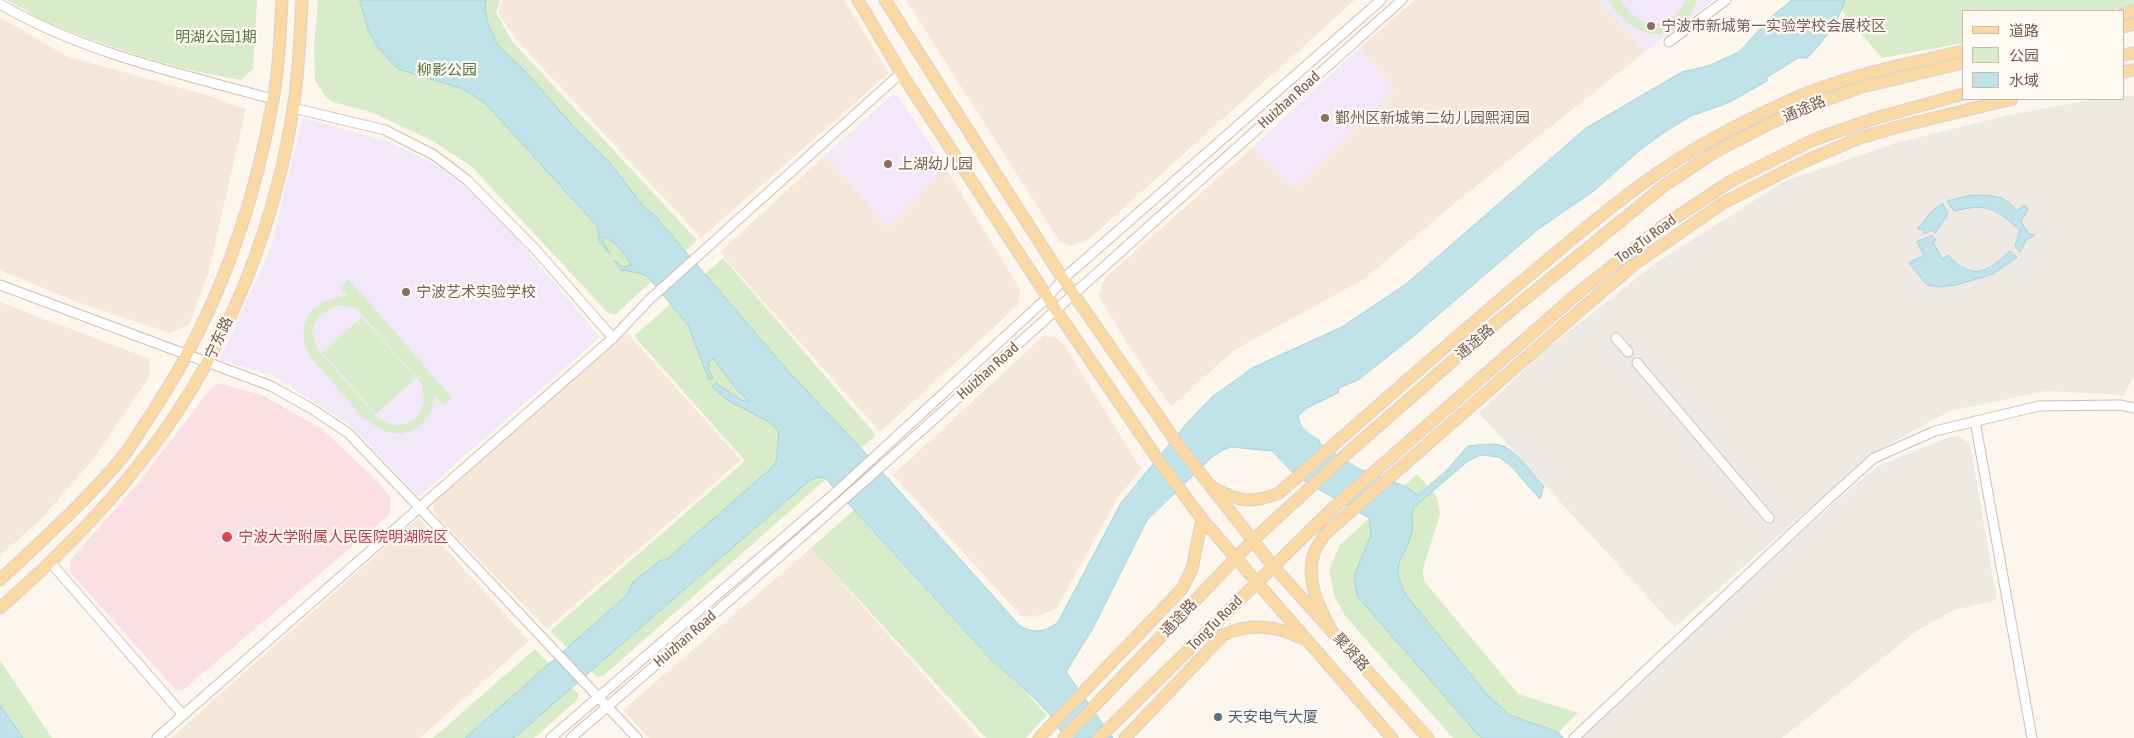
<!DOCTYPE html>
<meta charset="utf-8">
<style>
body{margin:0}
#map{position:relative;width:2134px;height:738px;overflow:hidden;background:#fdf6ec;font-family:"Asap Condensed","Noto Sans SC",sans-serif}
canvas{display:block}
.legend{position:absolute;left:1962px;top:10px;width:162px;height:90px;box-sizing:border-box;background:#fffaf3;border:1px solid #cabbb1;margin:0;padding:6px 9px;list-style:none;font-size:15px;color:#7a5c4d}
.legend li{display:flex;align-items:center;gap:10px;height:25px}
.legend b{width:25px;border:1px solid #cabbb1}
</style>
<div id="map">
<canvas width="2134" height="738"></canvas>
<ul class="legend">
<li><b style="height:6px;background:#fbd9a5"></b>道路</li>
<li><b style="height:14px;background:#d8ecc9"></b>公园</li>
<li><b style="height:14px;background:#bfe3e8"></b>水域</li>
</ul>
</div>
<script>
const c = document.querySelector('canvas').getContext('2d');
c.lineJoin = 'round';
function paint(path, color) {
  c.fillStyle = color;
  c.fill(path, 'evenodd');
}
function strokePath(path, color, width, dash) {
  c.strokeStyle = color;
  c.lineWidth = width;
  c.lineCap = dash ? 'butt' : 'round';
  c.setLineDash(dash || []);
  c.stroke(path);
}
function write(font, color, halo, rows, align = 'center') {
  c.font = font + ' "Asap Condensed","Noto Sans SC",sans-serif';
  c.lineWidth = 4.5;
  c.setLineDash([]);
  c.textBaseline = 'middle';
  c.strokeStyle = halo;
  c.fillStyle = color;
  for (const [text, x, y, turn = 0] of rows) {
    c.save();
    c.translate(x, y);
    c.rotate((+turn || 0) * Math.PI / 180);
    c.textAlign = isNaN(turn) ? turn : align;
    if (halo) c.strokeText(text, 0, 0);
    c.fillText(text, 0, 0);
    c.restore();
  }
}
const residential = new Path2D(`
 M 503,0 L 844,0 L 889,73 L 701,238 L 514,37 L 498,12 Z
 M 906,0 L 1355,0 L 1088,240 L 1071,246 L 1060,242 Z
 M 1415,0 L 1599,0 L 1645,52 L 1460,199 L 1364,279 L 1233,351 L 1171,407 L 1130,348 L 1099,297 L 1104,279 L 1253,147 L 1294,188 L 1394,89 L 1359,48 Z
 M 0,17 L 66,56 L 209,96 L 246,109 L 208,274 L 189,325 L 170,333 L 74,301 L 0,270 Z
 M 822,158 L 831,161 L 888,227 L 945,167 L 1019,287 L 1020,295 L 1018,305 L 880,432 L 721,254 L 721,251 Z
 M 0,302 L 150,359 L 149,377 L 93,460 L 40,520 L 0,556 Z
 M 625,334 L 629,335 L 741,460 L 548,628 L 544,626 L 439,519 L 433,509 L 433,502 Z
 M 1043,336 L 1055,337 L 1065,346 L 1141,469 L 1117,499 L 1056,609 L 1035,617 L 1021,616 L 893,475 Z
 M 418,518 L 529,641 L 420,738 L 171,738 Z
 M 811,548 L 980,738 L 649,738 L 623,710 Z`);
const industrial = new Path2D(`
 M 2123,96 L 2134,96 L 2134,376 L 2124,395 L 2046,391 L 1950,411 L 1871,454 L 1675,627 L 1479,413 L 1543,352 L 1653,265 L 1785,181 L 1896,143 L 2009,115 L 2096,99 L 2123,99 Z
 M 1959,436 L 1970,444 L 1997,600 L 1954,610 L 1918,630 L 1782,738 L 1580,738 L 1681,642 L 1845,493 L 1878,466 L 1946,438 Z`);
const education = new Path2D(`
 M 1599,0 L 1714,0 L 1645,52 Z
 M 1359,48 L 1395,89 L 1294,188 L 1253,147 Z
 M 892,95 L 899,97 L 945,167 L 888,227 L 831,161 L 822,158 Z
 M 304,118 L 386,141 L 435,164 L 467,188 L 497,215 L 600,337 L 418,497 L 351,426 L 274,376 L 220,360 L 271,247 L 300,126 Z`);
const medical = new Path2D(`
 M 217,383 L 262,395 L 322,429 L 380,484 L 391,499 L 389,515 L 183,690 L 175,689 L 70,572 L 71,559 L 140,481 L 208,392 Z`);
const green = new Path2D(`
 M 7,0 L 257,0 L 253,69 L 241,80 C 178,70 113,49 54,25 C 38,19 22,8 7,0 Z
 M 318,0 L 500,0 L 496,12 L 511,40 L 697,240 L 615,315 L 607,312 L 472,167 L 431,140 L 373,113 L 333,102 L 325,96 L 315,80 L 314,47 Z
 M 1607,0 L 1620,0 C 1625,6 1630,13 1637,18 C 1656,32 1677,21 1685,0 L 1697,0 C 1689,30 1657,45 1631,25 C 1622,18 1614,8 1607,0 Z
 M 1835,0 L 2134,0 L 2134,5 L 2108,11 L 1963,11 L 1963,43 L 1882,58 C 1867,40 1847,20 1835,0 Z
 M 723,258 L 876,435 L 603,676 L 597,677 L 550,631 L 745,461 L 634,336 Z
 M 349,279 L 452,398 L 443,405 L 434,395 L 433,409 L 430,415 L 417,429 L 400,434 L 384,431 L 364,419 L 309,355 C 293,323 314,297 347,296 L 340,287 ZM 334,306 L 350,306 L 358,310 L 422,384 L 424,402 L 421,411 L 412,422 L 396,426 L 378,418 L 318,350 L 312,331 L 314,325 L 319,317 Z
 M 362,317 L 416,378 L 376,414 L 322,352 Z
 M 1417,474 L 1437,497 L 1440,514 L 1423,569 L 1424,581 L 1518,694 L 1578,713 L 1552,738 L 1453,738 L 1346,617 L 1335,598 L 1329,570 L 1340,545 Z
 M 854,510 L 988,658 L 1028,694 L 1047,715 L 1026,738 L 986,738 L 811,548 Z
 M 535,649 L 579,695 L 576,701 L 534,738 L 433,738 Z
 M 0,660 L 52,738 L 0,738 Z`);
const water = new Path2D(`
 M 360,0 L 486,0 L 485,9 L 488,23 L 497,44 L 526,72 L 572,125 L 610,163 L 644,207 L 656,217 L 788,371 L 858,445 L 1020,626 C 1035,634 1045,632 1058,622 L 1121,503 L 1186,424 L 1213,396 L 1254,367 L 1342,327 L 1406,284 L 1586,128 L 1682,72 L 1708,66 L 1739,52 L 1772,16 L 1792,0 L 1845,0 C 1838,23 1824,41 1807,58 L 1798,58 L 1767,77 L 1767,81 L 1728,103 L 1691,116 L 1666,131 L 1640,150 L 1595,190 L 1537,230 L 1410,339 L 1358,380 L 1339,388 L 1338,393 L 1307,408 L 1298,416 C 1300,429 1308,434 1319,440 L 1320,444 L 1359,469 L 1404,486 L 1418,495 L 1446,471 L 1468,446 C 1479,445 1490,443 1500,445 C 1515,448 1533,475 1544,486 L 1540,499 L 1511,466 L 1499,457 L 1481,455 L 1468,461 L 1413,508 C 1411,516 1414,523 1412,531 C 1405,562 1388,561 1406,595 L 1485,692 L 1509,715 L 1558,732 L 1563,738 L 1481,738 L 1357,596 L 1354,576 L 1371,535 L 1369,518 L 1296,476 L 1272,451 L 1231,447 L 1223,450 L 1212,457 L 1147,520 L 1093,628 L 1066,672 L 1113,738 L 1065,738 L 1051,716 L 1032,696 L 991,660 L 825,478 L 817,477 L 809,481 L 514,738 L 465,738 L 627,595 L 632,583 L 661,560 L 666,560 L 768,471 L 776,462 L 779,431 L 769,422 L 727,400 L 712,386 L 716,383 L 741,400 L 750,402 L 736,389 L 714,359 L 709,361 L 709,370 L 713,378 L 709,380 L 688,325 L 648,277 L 640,273 L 621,270 L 614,260 L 623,267 L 632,265 L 617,245 L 605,237 L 603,241 L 610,254 L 599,242 L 598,227 L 485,103 L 463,89 L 398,69 L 379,49 L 369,32 Z
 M 1980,195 C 1996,196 2007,196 2016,211 L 2025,205 L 2028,210 L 2021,221 L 2028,233 L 2035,235 L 2026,240 L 2020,252 L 2015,246 L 2020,230 C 1994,208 1988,203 1954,211 L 1947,201 L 1967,196 Z
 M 1943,204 L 1948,214 L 1935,233 L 1932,230 L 1924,234 L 1923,229 L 1917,229 L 1932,211 Z
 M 1932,236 L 1936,240 L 1933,242 L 1942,259 L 1948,255 C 1973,282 1987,272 2010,251 L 2017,257 L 1993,274 L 1956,285 L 1939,287 L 1927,285 L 1909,263 L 1924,255 L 1917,242 Z
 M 0,705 L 23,738 L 0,738 Z`);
const minor = new Path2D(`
 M 0,4 C 83,53 181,74 273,99
 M 1669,42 L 1726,0
 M 293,108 L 385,130 L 434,155 L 467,180 L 536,250 L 613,338
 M 0,285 L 271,386 L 312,409 L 348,433 L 419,507 L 637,738
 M 1616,338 L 1628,352
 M 1637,363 L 1769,518
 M 1975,421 L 2032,738
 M 50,562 L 183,715
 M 157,738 L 613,338 L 650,299 L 901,73
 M 551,738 L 833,495 L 1048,297 L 1063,279 L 1381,0
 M 571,738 C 852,497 1125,246 1402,0
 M 1574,738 L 1823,504 L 1874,458 L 1935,431 L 2039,406 L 2120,405 L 2134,408`);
const major = new Path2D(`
 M 858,0 L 901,73 L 1056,310 L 1161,464 L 1202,519 L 1392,738
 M 885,0 L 1063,279 L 1179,446 L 1273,566 L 1428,738
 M 2123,14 L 2134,11
 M 2123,27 L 2134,24
 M 2123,55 L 2134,53
 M 2123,72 L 2134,70
 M 1212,487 C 1239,502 1251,504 1279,493 C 1357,424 1435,355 1514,288 C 1566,245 1617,199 1674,162 C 1712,137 1754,117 1795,98 C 1848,75 1906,64 1963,51
 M 0,580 C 41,541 84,503 120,460 C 132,446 140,430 150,416 C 212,323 252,215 272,105 C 279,71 280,35 282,0
 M 0,608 C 48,566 94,521 134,471 C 218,368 273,240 293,109 C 299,73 300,36 302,0
 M 1331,630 C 1319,607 1304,577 1315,551 C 1317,546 1321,540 1325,534 L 1591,301 L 1635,264 L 1723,203 L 1801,163 L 1857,139 L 1897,127 L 2012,99
 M 1039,738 L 1182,589 L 1192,569 L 1202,519
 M 1064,738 L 1252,541 L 1351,450 L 1497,322 L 1665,185 L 1715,152 L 1771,123 L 1815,104 L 1862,87 L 1963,63
 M 1099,738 L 1332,509 L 1578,293 L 1660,228 L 1731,181 L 1813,140 L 1876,118 L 1963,94
 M 1125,738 L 1223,635 C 1251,623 1276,625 1303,639`);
const markers = [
 [1651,26,5,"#8d6e63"],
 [1325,118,5,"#8d6e63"],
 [888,164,5,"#8d6e63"],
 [406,292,5,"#8d6e63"],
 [227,537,6,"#e0444e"],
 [1218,717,5,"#5c6f8a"]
];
const educationNames = [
 ["宁波市新城第一实验学校会展校区",1661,26],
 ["鄞州区新城第二幼儿园熙润园",1335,118],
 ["上湖幼儿园",898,164],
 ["宁波艺术实验学校",416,292]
];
const parkNames = [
 ["明湖公园1期",216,37],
 ["柳影公园",447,70]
];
const streetNames = [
 ["Huizhan Road",1289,100,-42],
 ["通途路",1804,109,-23],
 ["TongTu Road",1646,239,-36],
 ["宁东路",219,338,-65],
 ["通途路",1475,342,-41],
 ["Huizhan Road",988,371,-42],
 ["通途路",1179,618,-47],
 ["TongTu Road",1215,623,-45],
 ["Huizhan Road",685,639,-41],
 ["聚贤路",1351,652,48]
];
const healthNames = [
 ["宁波大学附属人民医院明湖院区",238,537]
];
const serviceNames = [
 ["天安电气大厦",1228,717]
];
paint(residential, '#f5e8da');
paint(industrial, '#efe9e4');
paint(education, '#f3e8fa');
paint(medical, '#fbdfe3');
paint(green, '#d8ecc9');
paint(water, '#bfe3e8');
strokePath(water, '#a5d3da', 1);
strokePath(minor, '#d1beb0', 11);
strokePath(major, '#dad1cd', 13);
strokePath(minor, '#fff', 9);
strokePath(major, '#fbd9a5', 11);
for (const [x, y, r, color] of markers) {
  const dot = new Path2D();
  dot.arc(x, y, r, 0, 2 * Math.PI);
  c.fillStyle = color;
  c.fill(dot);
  strokePath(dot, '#fffaf3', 2);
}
write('15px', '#785e54', '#fffaf3', educationNames, 'left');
write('15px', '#537a41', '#fffaf3', parkNames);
write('15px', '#7a5c4d', '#fffaf3', streetNames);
write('15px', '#be3a42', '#fffaf3', healthNames, 'left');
write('15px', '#4e5e75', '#fffaf3', serviceNames, 'left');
</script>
